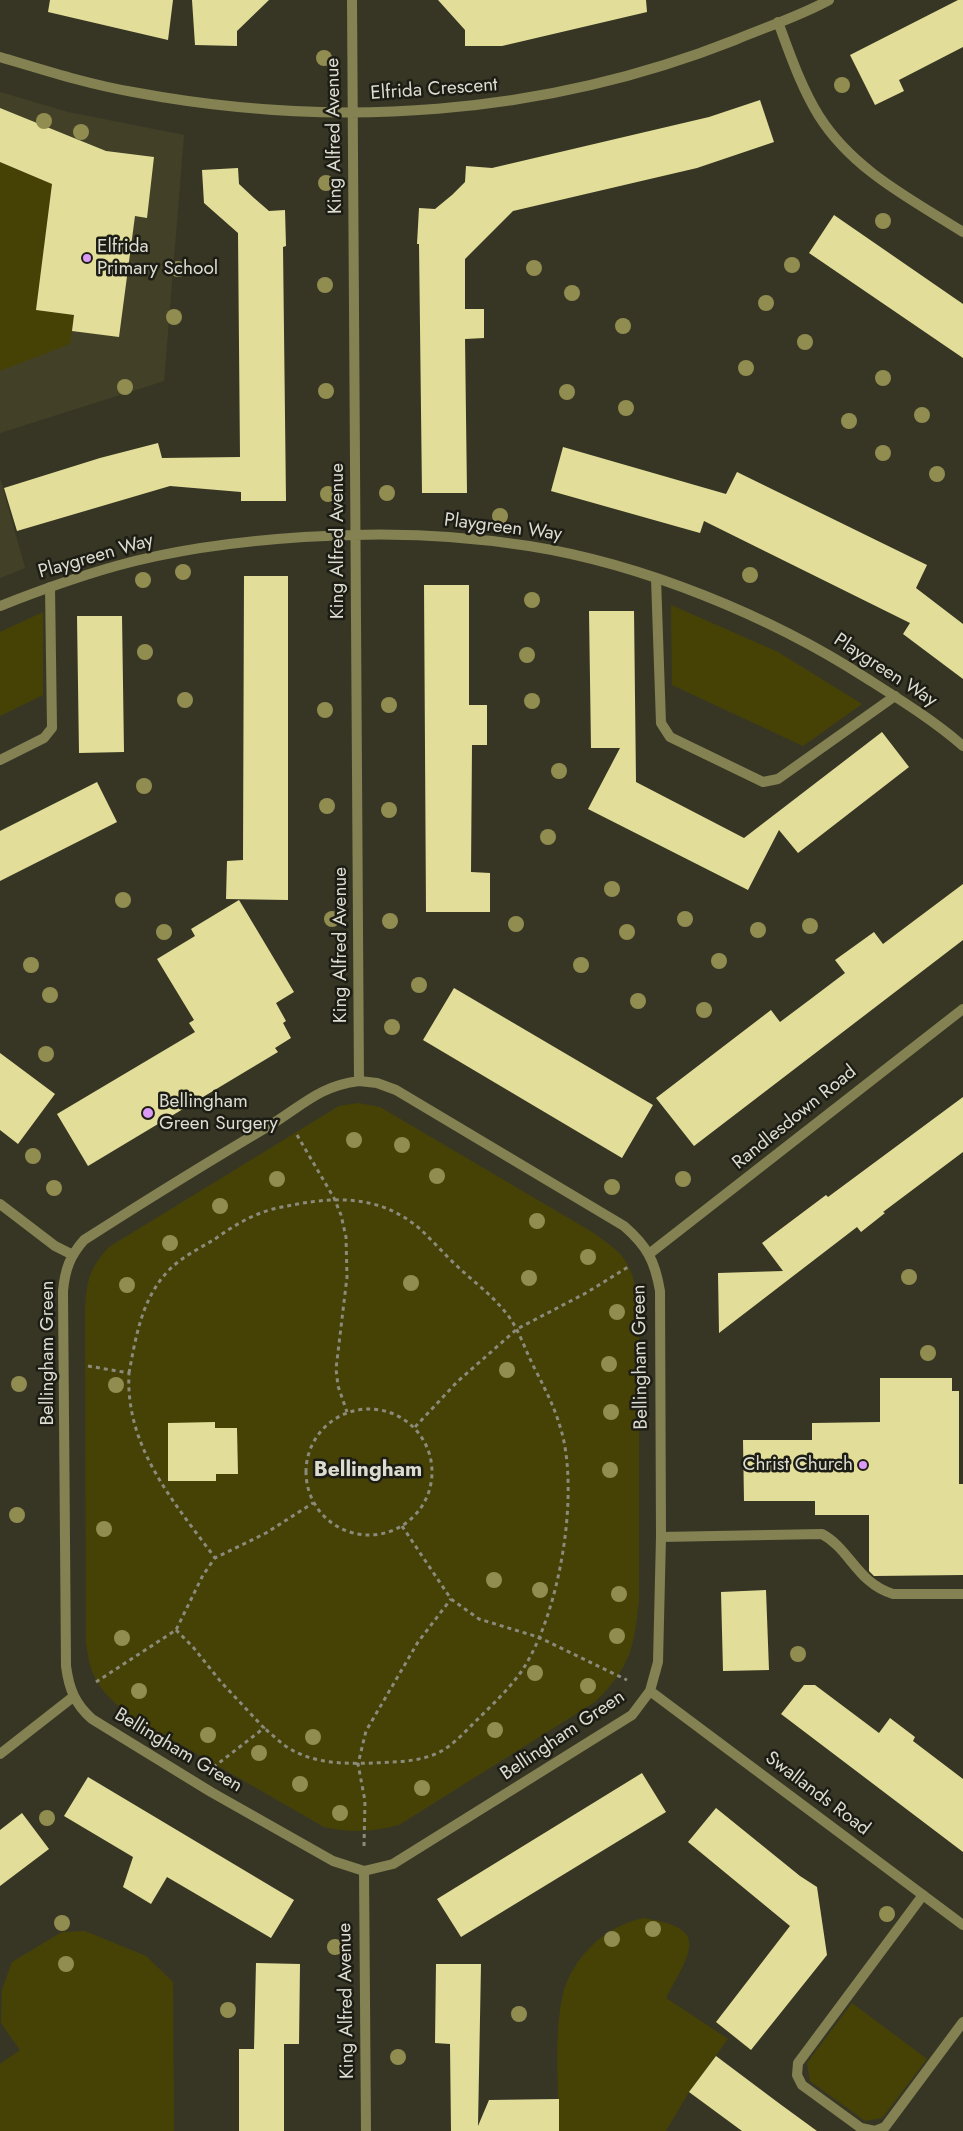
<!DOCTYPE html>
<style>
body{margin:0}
canvas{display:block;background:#373624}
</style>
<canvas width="963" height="2131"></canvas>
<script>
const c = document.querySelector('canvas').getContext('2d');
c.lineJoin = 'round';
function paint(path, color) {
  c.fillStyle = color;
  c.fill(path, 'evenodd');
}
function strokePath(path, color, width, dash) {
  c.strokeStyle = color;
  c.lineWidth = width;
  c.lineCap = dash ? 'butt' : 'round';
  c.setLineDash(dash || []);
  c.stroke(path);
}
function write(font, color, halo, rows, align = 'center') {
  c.font = font + ' Jost,sans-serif';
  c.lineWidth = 5;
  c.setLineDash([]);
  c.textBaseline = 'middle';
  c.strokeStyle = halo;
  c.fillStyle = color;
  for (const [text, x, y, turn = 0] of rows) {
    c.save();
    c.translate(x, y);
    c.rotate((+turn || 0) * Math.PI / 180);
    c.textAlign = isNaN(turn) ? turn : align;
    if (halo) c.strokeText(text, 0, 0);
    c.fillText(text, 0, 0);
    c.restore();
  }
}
const built = new Path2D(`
 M 0,92 L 68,112 L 184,135 L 164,381 L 0,433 Z
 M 0,478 L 25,568 L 0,578 Z`);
const green = new Path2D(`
 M 0,162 L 52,184 L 36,310 L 74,315 L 70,344 L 0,371 Z
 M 671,605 L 778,652 L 862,704 L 803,746 L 672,685 Z
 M 43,612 L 43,695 L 0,716 L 0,632 Z
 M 358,1103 L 380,1107 L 592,1232 C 600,1238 610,1244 617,1251 C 640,1273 638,1308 639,1337 L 639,1599 C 634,1648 631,1666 595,1702 L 399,1825 C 372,1832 352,1833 324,1827 L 126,1713 C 99,1689 90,1678 86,1642 L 85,1309 C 87,1280 89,1269 109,1247 L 339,1106 Z
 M 643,1918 C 712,1928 690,1952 666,1998 L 728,2039 L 689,2092 L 666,2131 L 559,2131 C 559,2089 554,2045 561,2004 C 567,1962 602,1927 643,1918 Z
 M 85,1931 L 146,1956 L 173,1982 L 174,2131 L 0,2131 L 0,2064 L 20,2050 L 1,2023 L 2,1990 L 12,1962 L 62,1932 Z
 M 852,2003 L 927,2059 L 882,2118 L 865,2121 L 810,2081 L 807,2063 Z`);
const building = new Path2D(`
 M 50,0 L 173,0 L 168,40 L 48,12 Z
 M 192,0 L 269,0 L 237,31 L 237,46 L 195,45 Z
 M 438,0 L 646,0 L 647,12 L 502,46 L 465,46 L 465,30 Z
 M 958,0 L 963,0 L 963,47 L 899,80 L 904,91 L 875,105 L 850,55 Z
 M 760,100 L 774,142 L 697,168 L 513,211 L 465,259 L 465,309 L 484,309 L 484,338 L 465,339 L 467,493 L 422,493 L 419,244 L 417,244 L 419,208 L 435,209 L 452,195 L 465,182 L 466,166 L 492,168 L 709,117 Z
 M 0,108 L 106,151 L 154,157 L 147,218 L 135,216 L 119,337 L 72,331 L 74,315 L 36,310 L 52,184 L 0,162 Z
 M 238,168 L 239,184 L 254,198 L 269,211 L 285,210 L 286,246 L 283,247 L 286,501 L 241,501 L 241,492 L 170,486 L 17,531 L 4,488 L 100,458 L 158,443 L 162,458 L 240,457 L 238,233 L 204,203 L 202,170 Z
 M 834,215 L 963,304 L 963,358 L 809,253 Z
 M 563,447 L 726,494 L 737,472 L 927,565 L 916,588 L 963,624 L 963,679 L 903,634 L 910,623 L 704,521 L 700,533 L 551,491 Z
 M 244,576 L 288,576 L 288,900 L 226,899 L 227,861 L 243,860 Z
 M 424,585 L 469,585 L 469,705 L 487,705 L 487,745 L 472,745 L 471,872 L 490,873 L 490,912 L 426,912 Z
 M 589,611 L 634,611 L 636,782 L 744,838 L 882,732 L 909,767 L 798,853 L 779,830 L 748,890 L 588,809 L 620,748 L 591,748 Z
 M 77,616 L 122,616 L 124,752 L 79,753 Z
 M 97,782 L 117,822 L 0,881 L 0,831 Z
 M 963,884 L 963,940 L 694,1146 L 656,1098 L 771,1010 L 780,1022 L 812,998 L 845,973 L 835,960 L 874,932 L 883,944 Z
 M 239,900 L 294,992 L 276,1003 L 286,1021 L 283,1023 L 291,1038 L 275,1048 L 278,1052 L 88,1166 L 57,1114 L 195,1032 L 189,1023 L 194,1020 L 157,959 L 195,936 L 191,929 Z
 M 454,988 L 653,1105 L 622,1158 L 423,1040 Z
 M 0,1053 L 55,1094 L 18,1144 L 0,1130 Z
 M 963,1097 L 963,1152 L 883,1212 L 885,1213 L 861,1232 L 857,1227 L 719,1333 L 718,1273 L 783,1271 L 762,1243 L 826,1195 L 828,1197 Z
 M 880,1378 L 952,1378 L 952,1391 L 959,1391 L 959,1484 L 963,1484 L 963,1575 L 874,1576 L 869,1571 L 869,1515 L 815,1515 L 815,1501 L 744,1501 L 743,1440 L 812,1440 L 812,1423 L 880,1422 Z
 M 215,1422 L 215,1428 L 237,1428 L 238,1474 L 216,1474 L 216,1481 L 168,1481 L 168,1423 Z
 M 766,1590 L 769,1670 L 723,1671 L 721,1592 Z
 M 804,1685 L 815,1685 L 879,1733 L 890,1718 L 915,1737 L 913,1741 L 963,1779 L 963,1852 L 781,1714 Z
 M 642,1773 L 666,1812 L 461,1937 L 437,1899 Z
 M 88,1777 L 294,1900 L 271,1938 L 167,1877 L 151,1904 L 123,1887 L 133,1857 L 64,1816 Z
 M 716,1808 L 800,1876 L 817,1887 L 827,1955 L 751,2050 L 716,2022 L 790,1926 L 688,1842 Z
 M 22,1813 L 49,1849 L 0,1886 L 0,1830 Z
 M 256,1963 L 300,1964 L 299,2044 L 284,2044 L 284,2131 L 239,2131 L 239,2049 L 254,2049 Z
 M 436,1964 L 481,1964 L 478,2126 L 489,2100 L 559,2099 L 559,2131 L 451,2131 L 450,2044 L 435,2043 Z
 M 716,2056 L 780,2104 L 817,2131 L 742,2131 L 689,2092 Z`);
const path = new Path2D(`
 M 297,1135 L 334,1198 L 341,1215 L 346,1237 L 347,1277 L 336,1369 L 338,1386 L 347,1412
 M 88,1366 L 129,1373 C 125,1447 174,1502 215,1558
 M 129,1373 C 136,1336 142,1297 170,1269 C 182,1257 200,1248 215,1239 C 233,1226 251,1215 273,1209 C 326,1197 376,1191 420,1229 C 433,1241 445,1255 458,1267 C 474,1282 492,1295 506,1313 C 520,1330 525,1351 536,1371 C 548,1395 556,1410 563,1437 C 578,1502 559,1613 523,1669 C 511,1687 495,1702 479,1718 C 465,1731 452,1748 433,1755 C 414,1762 394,1762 374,1763 C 347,1764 317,1764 292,1750 C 282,1745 273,1735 264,1728
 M306 1472a63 63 0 1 1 126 0a63 63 0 1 1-126 0Z
 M 415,1427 L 457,1382 L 517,1329 L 586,1293 L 628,1267
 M 402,1526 L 451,1599 L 479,1619 L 538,1637 L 627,1680
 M 176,1630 L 193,1647 L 221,1682 L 264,1728 L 215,1766
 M 96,1682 L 176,1630 L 203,1575 L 215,1558 L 266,1533 L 313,1503
 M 364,1846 L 365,1801 L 358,1764 L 366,1731 L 418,1642 L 451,1599`);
const lane = new Path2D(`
 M 656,578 L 661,723 L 670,737 L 763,782 L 778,779 L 895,696
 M 0,760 L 44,738 L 52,728 L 50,587
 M 661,1537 L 822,1534 C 850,1549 857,1583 893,1594 L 963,1594
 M 923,1895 L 798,2063 L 797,2075 L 802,2085 L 861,2128 L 875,2131 L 885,2127 L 963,2022`);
const street = new Path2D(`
 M 352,0 L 359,1081
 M 778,22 C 790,54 801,87 819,116 C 853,170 911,199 963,232
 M 0,57 C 44,70 87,84 133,92 C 335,130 543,116 735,40 C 766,27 800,16 829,0
 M 0,606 C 38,591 77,577 116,566 C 177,549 241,541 304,537 C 378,532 455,534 529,546 C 643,564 770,616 866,678 C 899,699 933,720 963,746
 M 359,1081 L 377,1083 L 396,1090 L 624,1226 C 647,1246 655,1261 660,1291 L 661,1537 L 658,1662 L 650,1691 L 632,1715 L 393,1864 L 364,1871 L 333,1861 L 211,1792 L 92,1719 C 75,1704 69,1689 66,1666 L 63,1291 C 65,1269 70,1256 84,1240 C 145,1201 206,1163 269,1126 C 302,1106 319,1086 359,1081 Z
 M 0,1204 L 55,1246 L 71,1254
 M 649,1254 L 963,1009
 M 650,1691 L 963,1925
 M 0,1754 L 73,1697
 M 364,1871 L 366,2131`);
const trees = [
 [324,58],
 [842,85],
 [44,121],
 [81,132],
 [326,183],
 [883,221],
 [792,265],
 [534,268],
 [178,269],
 [325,285],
 [572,293],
 [766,303],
 [174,317],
 [623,326],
 [805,342],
 [746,368],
 [883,378],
 [125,387],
 [326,391],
 [567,392],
 [626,408],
 [922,415],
 [849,421],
 [883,453],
 [937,474],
 [387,493],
 [328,494],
 [500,516],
 [183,572],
 [750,575],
 [143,580],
 [532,600],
 [145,652],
 [527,655],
 [185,700],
 [532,701],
 [389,705],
 [325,710],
 [559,771],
 [144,786],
 [327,806],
 [389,810],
 [548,837],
 [612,889],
 [123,900],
 [332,919],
 [685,919],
 [390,921],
 [516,924],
 [810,926],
 [758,930],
 [164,932],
 [627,932],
 [719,961],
 [31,965],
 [581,965],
 [419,985],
 [50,995],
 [638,1001],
 [704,1010],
 [392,1027],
 [46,1054],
 [354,1140],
 [402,1145],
 [33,1156],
 [437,1176],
 [277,1179],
 [683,1179],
 [612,1187],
 [54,1188],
 [220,1206],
 [537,1221],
 [170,1243],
 [588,1257],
 [909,1277],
 [529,1278],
 [411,1283],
 [127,1285],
 [617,1312],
 [928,1353],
 [609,1364],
 [507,1370],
 [19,1384],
 [116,1385],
 [611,1412],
 [610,1470],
 [17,1515],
 [104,1529],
 [494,1580],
 [540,1590],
 [619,1594],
 [617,1636],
 [122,1638],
 [798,1654],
 [535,1673],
 [588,1686],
 [139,1691],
 [495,1730],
 [208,1735],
 [313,1737],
 [259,1753],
 [300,1784],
 [422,1788],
 [340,1813],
 [47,1818],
 [887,1914],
 [62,1923],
 [653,1929],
 [612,1939],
 [335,1947],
 [66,1964],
 [228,2010],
 [519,2014],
 [398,2057]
];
const markers = [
 [87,258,5,"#da9af6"],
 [148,1113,6,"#da9af6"],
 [863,1465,5,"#da9af6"]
];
const streetNames = [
 ["Elfrida Crescent",434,90,-4],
 ["King Alfred Avenue",335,136,-91],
 ["Playgreen Way",503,528,7],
 ["King Alfred Avenue",338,541,-90],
 ["Playgreen Way",96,557,-16],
 ["Playgreen Way",885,671,33],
 ["King Alfred Avenue",341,945,-90],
 ["Randlesdown Road",795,1118,-39],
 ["Bellingham Green",48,1353,-90],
 ["Bellingham Green",641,1357,-91],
 ["Bellingham Green",563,1736,-34],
 ["Bellingham Green",178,1751,31],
 ["Swallands Road",817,1794,37],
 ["King Alfred Avenue",347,2001,-91]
];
const poiNames = [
 ["Elfrida",97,247],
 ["Primary School",97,269],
 ["Bellingham",159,1102],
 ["Green Surgery",159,1124],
 ["Christ Church",853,1465,"right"]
];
const quarterNames = [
 ["Bellingham",368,1471]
];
paint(built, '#424127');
paint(green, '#464206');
paint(building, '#e2de99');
strokePath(path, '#8b8a7b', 3, [4, 4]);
strokePath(lane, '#848252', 10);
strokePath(street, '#848252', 10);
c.fillStyle = '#918d50';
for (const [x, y] of trees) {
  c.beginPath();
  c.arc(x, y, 8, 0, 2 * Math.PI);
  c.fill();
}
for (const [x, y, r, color] of markers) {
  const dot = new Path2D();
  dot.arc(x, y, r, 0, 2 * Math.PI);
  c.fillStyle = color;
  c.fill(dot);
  strokePath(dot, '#1e1d15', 2);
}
write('19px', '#dcdcd0', '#1e1d15', streetNames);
write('19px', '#dcdcd0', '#1e1d15', poiNames, 'left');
write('bold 21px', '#dcdcd0', '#1e1d15', quarterNames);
</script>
